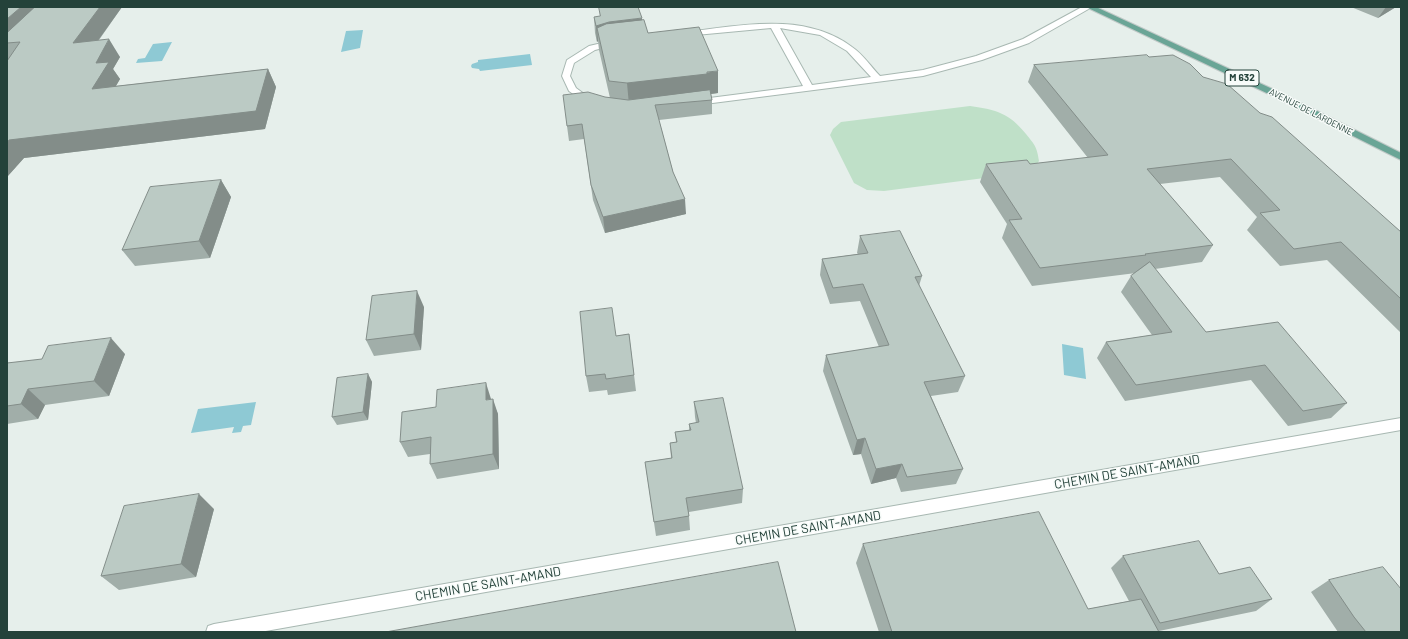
<!DOCTYPE html>
<style>
body{margin:0}
#map{position:relative;width:1408px;height:639px;overflow:hidden;background:#e6efeb;font-family:Barlow,sans-serif}
canvas{display:block}
.frame{position:absolute;inset:0;border:8px solid #24423a;pointer-events:none}
</style>
<div id="map">
<canvas width="1408" height="639"></canvas>
<div class="frame"></div>
</div>
<script>
const c = document.querySelector('canvas').getContext('2d');
c.lineJoin = 'round';
function paint(path, color) {
  c.fillStyle = color;
  c.fill(path, 'evenodd');
}
function strokePath(path, color, width, dash) {
  c.strokeStyle = color;
  c.lineWidth = width;
  c.lineCap = dash ? 'butt' : 'round';
  c.setLineDash(dash || []);
  c.stroke(path);
}
function write(font, color, halo, rows, align = 'center') {
  c.font = font + ' Barlow,sans-serif';
  c.lineWidth = 3;
  c.setLineDash([]);
  c.textBaseline = 'middle';
  c.strokeStyle = halo;
  c.fillStyle = color;
  for (const [text, x, y, turn = 0] of rows) {
    c.save();
    c.translate(x, y);
    c.rotate((+turn || 0) * Math.PI / 180);
    c.textAlign = isNaN(turn) ? turn : align;
    if (halo) c.strokeText(text, 0, 0);
    c.fillText(text, 0, 0);
    c.restore();
  }
}
const green = new Path2D(`
 M 970,106 C 997,110 1009,113 1026,134 C 1035,145 1037,147 1039,161 L 1034,168 L 1023,173 L 884,191 L 867,190 L 854,183 L 830,135 L 833,129 L 841,122 Z`);
const water = new Path2D(`
 M 363,30 L 360,48 L 341,52 L 346,31 Z
 M 172,42 L 162,61 L 136,63 L 138,59 L 145,58 L 153,44 Z
 M 530,54 L 532,65 L 480,71 L 479,69 L 472,68 L 471,66 L 472,64 L 478,62 L 478,60 Z
 M 1062,344 L 1083,348 L 1086,379 L 1064,375 Z
 M 256,402 L 251,425 L 243,426 L 241,432 L 232,433 L 234,427 L 191,433 L 198,409 Z`);
const minor = new Path2D(`
 M 1082,7 L 1092,7 L 1029,43 L 982,60 L 923,76 L 697,105 L 694,104 L 692,102 L 694,100 L 803,86 L 771,28 L 685,36 L 681,34 L 685,32 C 740,26 804,11 852,47 C 863,54 871,67 880,76 L 923,70 L 976,56 L 1023,39 ZM 780,28 L 820,35 L 847,51 L 871,77 L 812,85 Z
 M 615,40 L 619,42 L 618,44 L 595,50 L 574,63 L 570,76 L 576,88 L 595,102 L 590,105 L 587,104 L 569,91 L 562,76 L 567,60 L 589,46 Z
 M 1401,418 L 1401,430 L 260,632 L 206,632 L 208,626 L 214,624 Z`);
const major = new Path2D(`
 M 1086,7 L 1096,7 L 1281,93 L 1401,153 L 1401,160 L 1275,97 Z`);
const wall = new Path2D(`
 M 7,7 L 122,7 L 99,40 L 120,57 L 113,69 L 120,79 L 116,86 L 268,69 L 276,87 L 265,129 L 24,158 L 7,177 L 7,61 L 8,60 L 7,60 Z
 M 1351,7 L 1396,7 L 1378,18 Z
 M 594,17 L 642,20 L 648,33 L 718,93 L 711,94 L 712,100 L 712,114 L 659,120 L 673,172 L 686,214 L 605,233 L 593,200 L 584,139 L 569,141 L 567,126 L 605,97 L 610,98 L 599,50 L 598,41 L 597,42 L 595,33 Z
 M 1149,57 L 1203,77 L 1260,113 L 1401,232 L 1401,333 L 1327,260 L 1280,266 L 1247,230 L 1257,217 L 1220,177 L 1160,184 L 1213,245 L 1202,262 L 1155,269 L 1206,332 L 1347,403 L 1331,418 L 1288,426 L 1251,380 L 1125,401 L 1097,358 L 1106,342 L 1152,335 L 1121,292 L 1131,276 L 1138,271 L 1136,271 L 1136,273 L 1032,286 L 1002,238 L 1007,224 L 980,182 L 986,164 L 1030,164 L 1088,158 L 1028,82 L 1034,65 Z
 M 221,180 L 231,197 L 210,258 L 135,266 L 122,250 Z
 M 860,236 L 922,276 L 919,286 L 965,376 L 958,392 L 931,396 L 963,469 L 956,484 L 901,492 L 896,478 L 871,484 L 861,454 L 853,455 L 823,371 L 826,355 L 879,347 L 860,301 L 830,304 L 820,275 L 822,259 L 858,254 L 857,253 Z
 M 424,307 L 421,350 L 374,356 L 366,340 Z
 M 629,334 L 636,391 L 608,395 L 607,390 L 589,392 L 586,376 L 616,336 Z
 M 125,354 L 109,396 L 45,405 L 38,419 L 7,424 L 7,363 Z
 M 368,374 L 372,382 L 368,420 L 337,425 L 332,417 Z
 M 491,399 L 498,414 L 499,469 L 437,479 L 430,464 L 430,454 L 408,457 L 400,442 Z
 M 694,402 L 743,489 L 742,503 L 689,512 L 689,516 L 690,530 L 656,536 L 645,462 L 671,458 L 670,443 L 676,442 L 675,432 L 689,430 L 689,424 L 696,423 L 695,417 Z
 M 214,509 L 196,577 L 119,590 L 101,576 Z
 M 863,544 L 1088,609 L 1129,601 L 1111,568 L 1123,556 L 1219,574 L 1272,599 L 1256,611 L 1159,631 L 1159,632 L 879,632 L 856,563 Z
 M 1329,580 L 1401,632 L 1338,632 L 1311,592 Z`);
const shadedWall = new Path2D(`
 M 21,7 L 51,7 L 7,43 L 7,19 Z
 M 100,7 L 122,7 L 84,60 L 73,43 Z
 M 1386,7 L 1396,7 L 1378,18 Z
 M 642,18 L 643,34 L 597,28 L 598,41 L 597,42 L 596,26 L 609,22 Z
 M 109,39 L 120,57 L 113,69 L 120,79 L 104,106 L 92,89 L 96,63 Z
 M 268,69 L 276,87 L 265,129 L 24,158 L 7,177 L 7,143 L 9,140 Z
 M 718,71 L 718,93 L 629,105 L 627,83 Z
 M 221,180 L 231,197 L 210,258 L 199,241 Z
 M 685,199 L 686,214 L 605,233 L 603,217 Z
 M 417,291 L 424,307 L 421,350 L 414,334 Z
 M 111,338 L 125,354 L 109,396 L 94,381 Z
 M 368,374 L 372,382 L 368,420 L 363,412 Z
 M 486,383 L 491,399 L 486,400 Z
 M 28,389 L 45,405 L 38,419 L 21,404 Z
 M 493,399 L 498,414 L 499,469 L 493,454 Z
 M 865,438 L 861,454 L 853,455 L 857,440 Z
 M 902,464 L 896,478 L 871,484 L 876,469 Z
 M 199,494 L 214,509 L 196,577 L 181,564 Z`);
const building = new Path2D(`
 M 7,7 L 21,7 L 7,19 Z
 M 35,7 L 100,7 L 73,43 L 109,39 L 96,63 L 109,62 L 92,89 L 268,69 L 256,111 L 9,140 L 7,143 L 7,61 L 20,42 L 7,43 L 7,33 Z
 M 599,7 L 638,7 L 642,18 L 609,22 L 596,26 L 594,17 L 600,16 Z
 M 644,20 L 648,33 L 699,27 L 718,71 L 707,72 L 707,74 L 627,83 L 609,81 L 597,28 L 606,24 Z
 M 1147,55 L 1149,57 L 1173,55 L 1190,64 L 1203,77 L 1227,84 L 1260,113 L 1272,117 L 1401,232 L 1401,299 L 1341,242 L 1294,249 L 1260,213 L 1280,210 L 1231,159 L 1147,169 L 1213,245 L 1145,254 L 1146,255 L 1040,268 L 1009,220 L 1022,219 L 986,164 L 1027,160 L 1030,164 L 1108,155 L 1034,65 Z
 M 710,90 L 712,100 L 655,105 L 673,172 L 685,199 L 603,217 L 591,185 L 582,124 L 567,126 L 563,95 L 588,92 L 605,97 L 628,100 Z
 M 221,180 L 199,241 L 122,250 L 150,187 Z
 M 900,231 L 922,276 L 915,277 L 965,376 L 924,382 L 963,469 L 907,477 L 902,464 L 876,469 L 865,438 L 857,440 L 826,355 L 889,345 L 863,284 L 833,288 L 822,259 L 868,253 L 860,236 Z
 M 1150,262 L 1206,332 L 1278,322 L 1347,403 L 1303,411 L 1265,365 L 1136,385 L 1106,342 L 1172,332 L 1131,276 Z
 M 417,291 L 414,334 L 366,340 L 372,296 Z
 M 612,308 L 616,336 L 629,334 L 634,375 L 606,379 L 605,374 L 586,376 L 580,312 Z
 M 111,338 L 94,381 L 28,389 L 21,404 L 7,406 L 7,363 L 42,359 L 48,346 Z
 M 368,374 L 363,412 L 332,417 L 337,378 Z
 M 486,383 L 486,400 L 493,399 L 493,454 L 430,464 L 431,437 L 400,442 L 402,412 L 436,407 L 437,390 Z
 M 723,398 L 743,489 L 686,498 L 689,516 L 654,522 L 645,462 L 672,458 L 670,443 L 677,442 L 675,432 L 691,430 L 689,424 L 699,422 L 694,402 Z
 M 199,494 L 181,564 L 101,576 L 124,506 Z
 M 1039,512 L 1088,609 L 1141,599 L 1159,632 L 892,632 L 863,544 Z
 M 1199,541 L 1219,574 L 1250,567 L 1272,599 L 1160,623 L 1123,556 Z
 M 778,562 L 796,632 L 386,632 Z
 M 1383,567 L 1401,589 L 1401,632 L 1366,632 L 1354,617 L 1329,580 Z`);
const farStreetnames = [
 ["AVENUE DE LARDENNE",1311,112,27]
];
const shields = [
 [1242,78,34]
];
const shieldNames = [
 ["M 632",1242,78]
];
const nearStreetnames = [
 ["CHEMIN DE SAINT-AMAND",1127,472,-10],
 ["CHEMIN DE SAINT-AMAND",808,528,-10],
 ["CHEMIN DE SAINT-AMAND",488,584,-10]
];
paint(green, '#bfe0c8');
paint(water, '#8ec9d4');
strokePath(minor, '#a8b8b2', 2);
strokePath(major, '#c2cac8', 2);
paint(minor, '#fff');
paint(major, '#6aa596');
paint(wall, '#a1aea9');
paint(shadedWall, '#838d89');
paint(building, '#bbcac4');
strokePath(building, '#838d89', 1);
write('9px', '#24423a', '#f7fbf9', farStreetnames);
for (const [x, y, w] of shields) {
  const box = new Path2D();
  box.roundRect(x - w / 2, y - 8, w, 16, 3);
  c.fillStyle = '#f7fbf9';
  c.fill(box);
  strokePath(box, '#24423a', 1);
}
write('bold 10px', '#24423a', null, shieldNames);
write('13px', '#24423a', '#f7fbf9', nearStreetnames);
</script>
